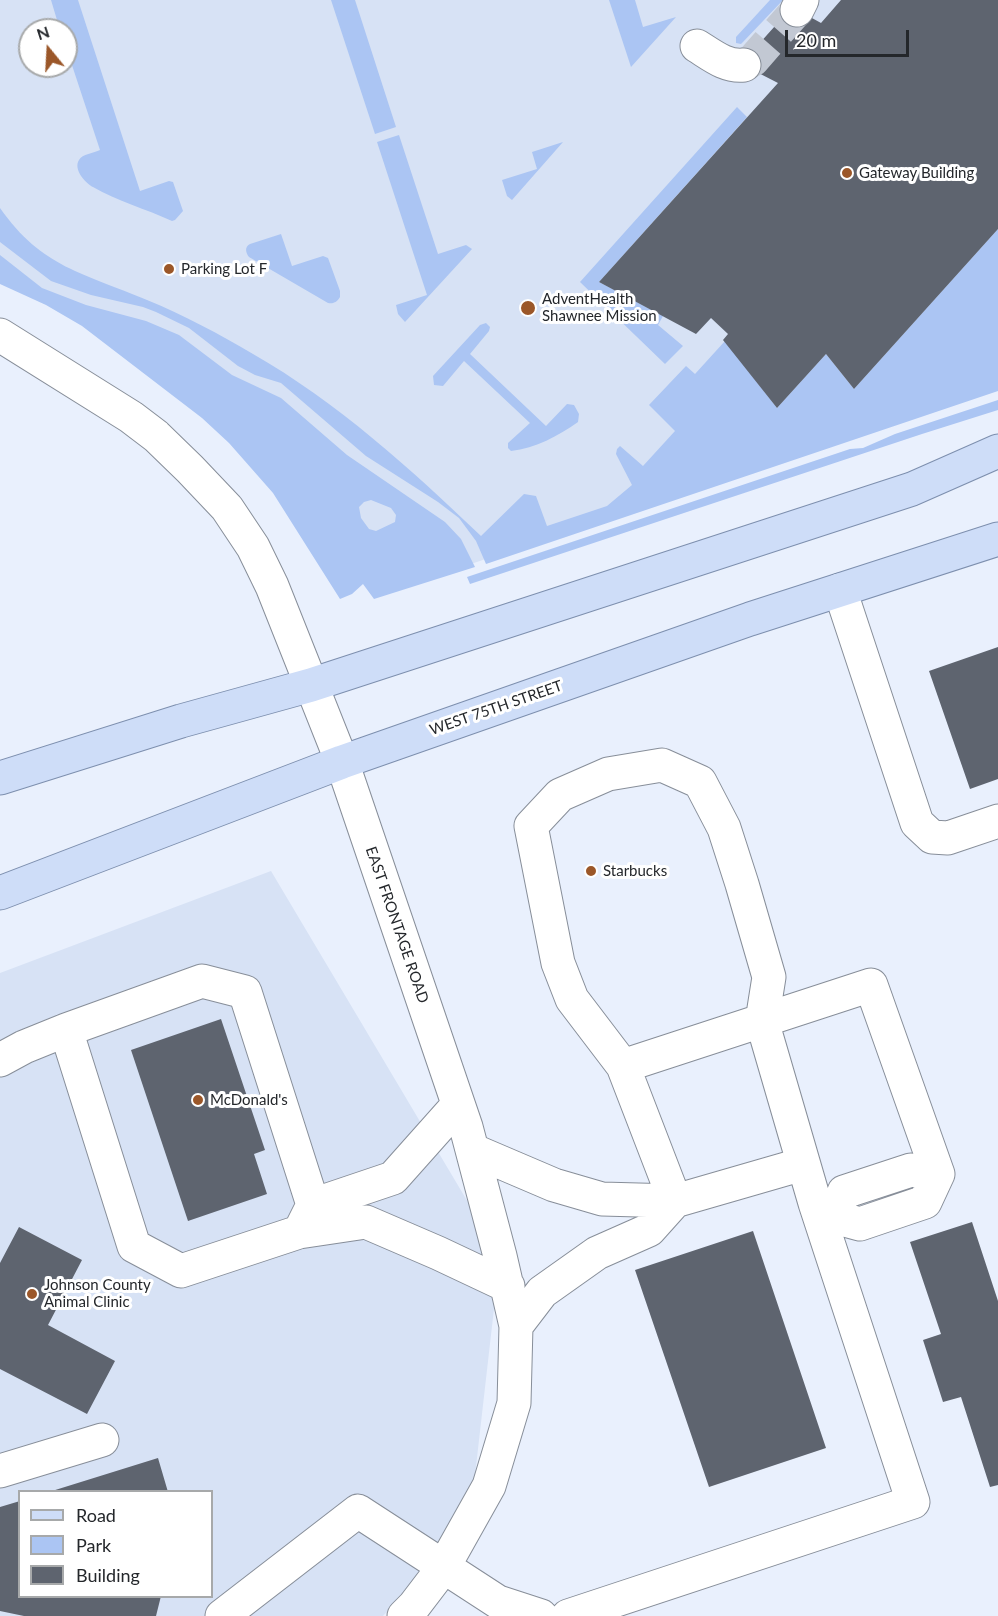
<!DOCTYPE html>
<style>
body{margin:0}
#map{position:relative;width:998px;height:1616px;overflow:hidden;background:#e9f0fd;font-family:Lato,sans-serif}
canvas{display:block}
.legend{position:absolute;left:18px;top:1490px;width:195px;height:108px;box-sizing:border-box;background:#fff;border:2px solid #a7a9aa;margin:0;padding:8px 10px;list-style:none;font-size:18px;color:#24272b}
.legend li{display:flex;align-items:center;gap:12px;height:30px}
.legend b{width:30px;border:2px solid #a7a9aa}
.north{position:absolute;left:18px;top:18px;width:60px;height:60px;box-sizing:border-box;background:#fff;border:2px solid #a7a9aa;border-radius:50%;rotate:342deg;font-size:16px;font-weight:700;line-height:24px;text-align:center;color:#24272b}
.north::after{content:'';display:block;margin:auto;width:21px;height:27px;background:#9b5729;clip-path:polygon(50% 0,100% 100%,50% 72%,0 100%)}
.scale{position:absolute;left:785px;top:30px;width:124px;height:27px;box-sizing:border-box;border:3px solid #24272b;border-top:0;padding-left:8px;font-size:18px;line-height:21px;white-space:nowrap;color:#24272b;-webkit-text-stroke:4px #fff;paint-order:stroke}
</style>
<div id="map">
<canvas width="998" height="1616"></canvas>
<ul class="legend">
<li><b style="height:8px;background:#ceddf8"></b>Road</li>
<li><b style="height:16px;background:#abc5f3"></b>Park</li>
<li><b style="height:16px;background:#5e646f"></b>Building</li>
</ul>
<div class="north">N</div>
<div class="scale">20 m</div>
</div>
<script>
const c = document.querySelector('canvas').getContext('2d');
c.lineJoin = 'round';
function paint(path, color) {
  c.fillStyle = color;
  c.fill(path, 'evenodd');
}
function strokePath(path, color, width, dash) {
  c.strokeStyle = color;
  c.lineWidth = width;
  c.lineCap = dash ? 'butt' : 'round';
  c.setLineDash(dash || []);
  c.stroke(path);
}
function write(font, color, halo, rows, align = 'center') {
  c.font = font + ' Lato,sans-serif';
  c.lineWidth = 6;
  c.setLineDash([]);
  c.textBaseline = 'middle';
  c.strokeStyle = halo;
  c.fillStyle = color;
  for (const [text, x, y, turn = 0] of rows) {
    c.save();
    c.translate(x, y);
    c.rotate((+turn || 0) * Math.PI / 180);
    c.textAlign = isNaN(turn) ? turn : align;
    if (halo) c.strokeText(text, 0, 0);
    c.fillText(text, 0, 0);
    c.restore();
  }
}
const built = new Path2D(`
 M 0,0 L 998,0 L 998,387 L 456,569 L 401,570 L 118,337 L 0,279 ZM 30,30 L 66,30 L 66,66 L 30,66 Z
 M 271,871 L 500,1256 L 470,1519 L 383,1616 L 0,1616 L 0,973 ZM 20,1492 L 212,1492 L 212,1596 L 20,1596 Z`);
const green = new Path2D(`
 M 51,0 L 78,0 L 140,191 L 169,181 L 173,182 L 183,211 L 175,220 L 172,221 C 146,209 117,201 93,187 C 85,183 73,169 79,160 C 82,154 94,153 100,150 L 66,47 L 66,30 L 60,30 Z
 M 331,0 L 355,0 L 396,127 L 375,134 Z
 M 609,0 L 635,0 L 643,27 L 676,17 L 631,67 Z
 M 770,0 L 783,0 L 743,42 L 741,44 L 736,43 L 736,37 Z
 M 737,107 L 747,117 L 599,282 L 663,316 L 658,325 L 683,346 L 665,364 L 580,282 Z
 M 399,135 L 438,254 L 466,245 L 472,249 L 405,322 L 398,314 L 396,305 L 427,295 L 377,142 Z
 M 563,142 L 512,200 L 507,196 L 502,180 L 537,169 L 532,152 Z
 M 0,208 C 42,268 84,273 147,300 C 184,315 219,334 253,354 C 337,402 411,469 481,536 L 524,494 L 536,496 L 547,526 L 607,506 L 632,485 L 616,454 L 617,449 L 620,446 L 643,466 L 675,431 L 649,405 L 686,366 L 695,374 L 725,341 L 777,408 L 826,354 L 854,389 L 998,229 L 998,391 L 486,564 L 476,541 L 459,518 L 438,502 L 366,456 L 281,383 L 255,375 L 238,366 L 189,328 L 156,312 L 143,307 L 91,295 L 51,281 L 0,242 Z
 M 281,234 L 292,266 L 323,256 L 328,258 L 340,291 L 340,297 C 337,302 334,304 328,303 L 249,257 C 246,253 244,247 250,244 Z
 M 0,255 L 42,288 L 86,305 L 146,321 L 179,335 L 232,375 L 281,398 L 347,455 L 445,522 L 461,539 L 475,567 L 374,599 L 363,584 L 352,594 L 340,599 L 273,493 L 229,443 L 202,418 L 82,326 L 46,305 L 0,284 ZM 371,500 L 391,508 L 396,515 L 395,522 L 376,531 L 369,529 L 361,518 L 359,507 L 364,502 Z
 M 486,323 L 490,327 L 489,331 L 470,354 L 546,426 L 567,404 L 574,405 L 579,414 L 578,422 C 558,436 536,448 511,451 L 508,448 L 508,443 L 530,423 L 464,361 L 443,386 L 434,385 L 433,376 L 480,325 Z
 M 998,400 L 998,410 L 922,434 L 470,584 L 467,577 L 850,449 L 863,448 L 895,434 Z`);
const building = new Path2D(`
 M 841,0 L 998,0 L 998,229 L 854,389 L 826,354 L 777,408 L 723,340 L 728,334 L 711,318 L 696,334 L 599,282 L 778,83 L 741,64 L 792,7 L 821,23 Z
 M 998,647 L 998,779 L 970,789 L 929,671 Z
 M 221,1019 L 265,1150 L 254,1154 L 267,1194 L 188,1221 L 131,1050 Z
 M 972,1222 L 998,1301 L 998,1485 L 990,1487 L 961,1397 L 943,1402 L 923,1340 L 941,1334 L 910,1242 Z
 M 19,1227 L 82,1260 L 48,1325 L 115,1361 L 87,1414 L 0,1369 L 0,1263 Z
 M 753,1231 L 826,1448 L 709,1487 L 635,1270 Z
 M 158,1458 L 168,1492 L 52,1492 L 52,1491 Z
 M 20,1501 L 20,1596 L 161,1596 L 156,1616 L 24,1616 L 0,1611 L 0,1507 Z`);
const minorTunnel = new Path2D(`
 M 744,65 L 753,60 L 797,10`);
const minor = new Path2D(`
 M 797,10 L 802,0
 M 697,46 C 713,56 726,67 744,65
 M 0,335 L 131,417 L 156,436 L 190,469 L 227,508 L 253,547 L 272,586 L 342,762 L 466,1127 L 500,1256 L 516,1326 L 514,1403 L 489,1486 L 443,1568 L 414,1606 L 404,1616
 M 840,590 L 917,823 L 932,837 L 948,838 L 998,821
 M 66,1030 L 134,1246 L 181,1271 L 299,1232 L 366,1222 L 438,1253 L 508,1286
 M 0,1060 L 24,1047 L 66,1030 L 202,981 L 245,992 L 313,1205
 M 472,1150 L 554,1185 L 602,1199 L 675,1201 L 803,1164
 M 675,1201 L 623,1066 L 871,985 L 938,1174 L 925,1202 L 860,1224 L 834,1217 L 821,1221
 M 834,1217 L 844,1192 L 911,1170 L 938,1174
 M 303,1225 L 313,1205 L 393,1178 L 458,1105
 M 516,1326 L 542,1292 L 597,1253 L 649,1230 L 675,1201
 M 0,1471 L 102,1440
 M 222,1616 L 358,1511 L 498,1602 L 541,1616
 M 568,1616 L 913,1502 L 815,1203 L 762,1021 L 769,977 L 742,884 L 724,828 L 700,782 L 662,765 L 608,774 L 560,795 L 531,826 L 558,963 L 572,999 L 623,1066`);
const major = new Path2D(`
 M 0,778 L 181,721 L 311,685 L 912,489 L 998,451
 M 0,893 L 342,762 L 750,619 L 998,539`);
const markers = [
 [847,173,6,"#9b5729"],
 [169,269,6,"#9b5729"],
 [528,308,8,"#9b5729"],
 [591,871,6,"#9b5729"],
 [198,1100,6,"#9b5729"],
 [32,1294,6,"#9b5729"]
];
const poiNames = [
 ["Gateway Building",859,173],
 ["Parking Lot F",181,269],
 ["AdventHealth",542,299],
 ["Shawnee Mission",542,316],
 ["Starbucks",603,871],
 ["McDonald's",210,1100],
 ["Johnson County",44,1285],
 ["Animal Clinic",44,1302]
];
const streetNames = [
 ["WEST 75TH STREET",496,708,-19],
 ["EAST FRONTAGE ROAD",397,925,71]
];
paint(built, '#d7e2f5');
paint(green, '#abc5f3');
paint(building, '#5e646f');
strokePath(minorTunnel, '#c2c8d3', 33, [33, 16]);
strokePath(minor, '#878e99', 35);
strokePath(major, '#7d8fae', 35);
strokePath(minor, '#fff', 33);
strokePath(major, '#ceddf8', 33);
for (const [x, y, r, color] of markers) {
  const dot = new Path2D();
  dot.arc(x, y, r, 0, 2 * Math.PI);
  c.fillStyle = color;
  c.fill(dot);
  strokePath(dot, '#fff', 2);
}
write('15px', '#24272b', '#fff', poiNames, 'left');
write('15px', '#24272b', '#fff', streetNames);
</script>
